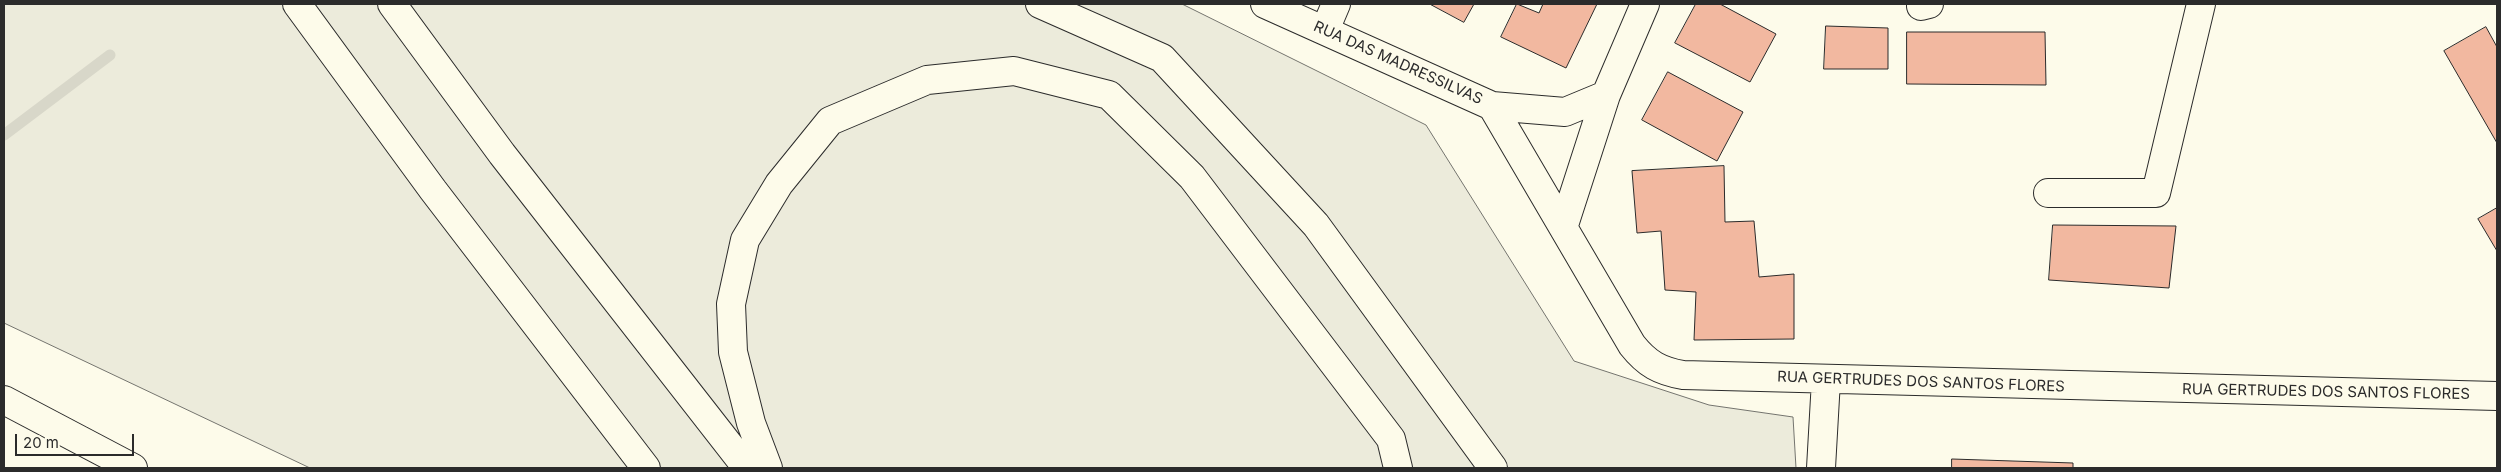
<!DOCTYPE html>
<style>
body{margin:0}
#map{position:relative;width:2501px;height:472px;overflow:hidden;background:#fdfbea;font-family:Inter,sans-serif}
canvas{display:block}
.frame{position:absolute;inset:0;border:5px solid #2b2b2b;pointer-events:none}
.scale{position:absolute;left:15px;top:434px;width:119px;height:22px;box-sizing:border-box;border:2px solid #2b2b2b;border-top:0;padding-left:6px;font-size:15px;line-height:18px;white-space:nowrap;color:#2b2b2b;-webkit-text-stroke:4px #fdfbea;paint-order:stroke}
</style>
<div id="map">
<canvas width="2501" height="472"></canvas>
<div class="frame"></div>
<div class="scale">20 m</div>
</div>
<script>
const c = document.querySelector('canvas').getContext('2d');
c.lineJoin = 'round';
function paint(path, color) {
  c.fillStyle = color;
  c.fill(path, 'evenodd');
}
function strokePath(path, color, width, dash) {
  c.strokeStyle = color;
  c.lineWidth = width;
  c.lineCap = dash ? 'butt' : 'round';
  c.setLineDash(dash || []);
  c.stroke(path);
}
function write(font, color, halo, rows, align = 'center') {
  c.font = font + ' Inter,sans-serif';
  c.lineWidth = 4;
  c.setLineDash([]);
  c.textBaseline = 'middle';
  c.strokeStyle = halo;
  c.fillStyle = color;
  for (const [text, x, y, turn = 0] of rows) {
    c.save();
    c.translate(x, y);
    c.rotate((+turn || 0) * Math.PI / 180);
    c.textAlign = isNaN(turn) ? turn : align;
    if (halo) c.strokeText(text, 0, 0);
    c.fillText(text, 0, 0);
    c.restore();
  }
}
const green = new Path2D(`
 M 4,4 L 1182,4 L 1426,125 L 1574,361 L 1709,405 L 1793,417 L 1796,468 L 310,468 L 4,323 Z`);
const stream = new Path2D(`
 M 4,135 L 110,55`);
const building = new Path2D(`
 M 1430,4 L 1474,4 L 1464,22 Z
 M 1517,4 L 1539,13 L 1543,4 L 1597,4 L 1566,68 L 1501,37 Z
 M 1696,4 L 1720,4 L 1776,34 L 1750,82 L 1675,43 Z
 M 1826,26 L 1888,28 L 1888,69 L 1824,69 Z
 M 2486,27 L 2497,47 L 2497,143 L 2444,51 Z
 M 1907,32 L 2045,32 L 2046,85 L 1907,84 Z
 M 1668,72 L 1743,112 L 1717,161 L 1642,120 Z
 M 1724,166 L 1725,222 L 1754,221 L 1759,277 L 1794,274 L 1794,339 L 1694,340 L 1696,292 L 1665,290 L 1661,231 L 1637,233 L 1632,171 Z
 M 2497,208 L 2497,251 L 2478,219 Z
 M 2053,225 L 2176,226 L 2169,288 L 2049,280 Z
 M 1952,459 L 2073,463 L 2073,468 L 1952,468 Z`);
const minor = new Path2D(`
 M 1265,4 L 1492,106 L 1565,112 L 1606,95 L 1645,4
 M 1921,6 L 1929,4
 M 1325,30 L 1336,4
 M 1492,106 L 1632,345 C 1647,364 1660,371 1683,375 L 2497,396
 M 2048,193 L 2156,193 L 2201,4
 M 1564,225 L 1606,95
 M 1821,468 L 1826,380`);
const highway = new Path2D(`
 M 297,4 L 433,190 L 646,468
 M 392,4 L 502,154 L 747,468
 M 1040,4 L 1162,58 L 1316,225 L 1493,468
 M 4,400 L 133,468
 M 768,468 L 751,423 L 733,352 L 731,304 L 745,240 L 779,184 L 830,121 L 927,80 L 1014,71 L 1109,95 L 1192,177 L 1391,439 L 1398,468`);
const streetNames = [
 ["RUA DAS MADRESSILVAS",1398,63,24],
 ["RUA GERTRUDES DOS SANTOS FLORES",1921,382,2],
 ["RUA GERTRUDES DOS SANTOS FLORES",2326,392,1]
];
paint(green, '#ecebdb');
strokePath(green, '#74746e', 1);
strokePath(stream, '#d8d7c9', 11);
paint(building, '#f2b8a0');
strokePath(building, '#2b2b2b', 1);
strokePath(minor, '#2b2b2b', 30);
strokePath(highway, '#2b2b2b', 30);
strokePath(minor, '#fdfbea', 28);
strokePath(highway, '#fdfbea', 28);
write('15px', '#2b2b2b', '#fdfbea', streetNames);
</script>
